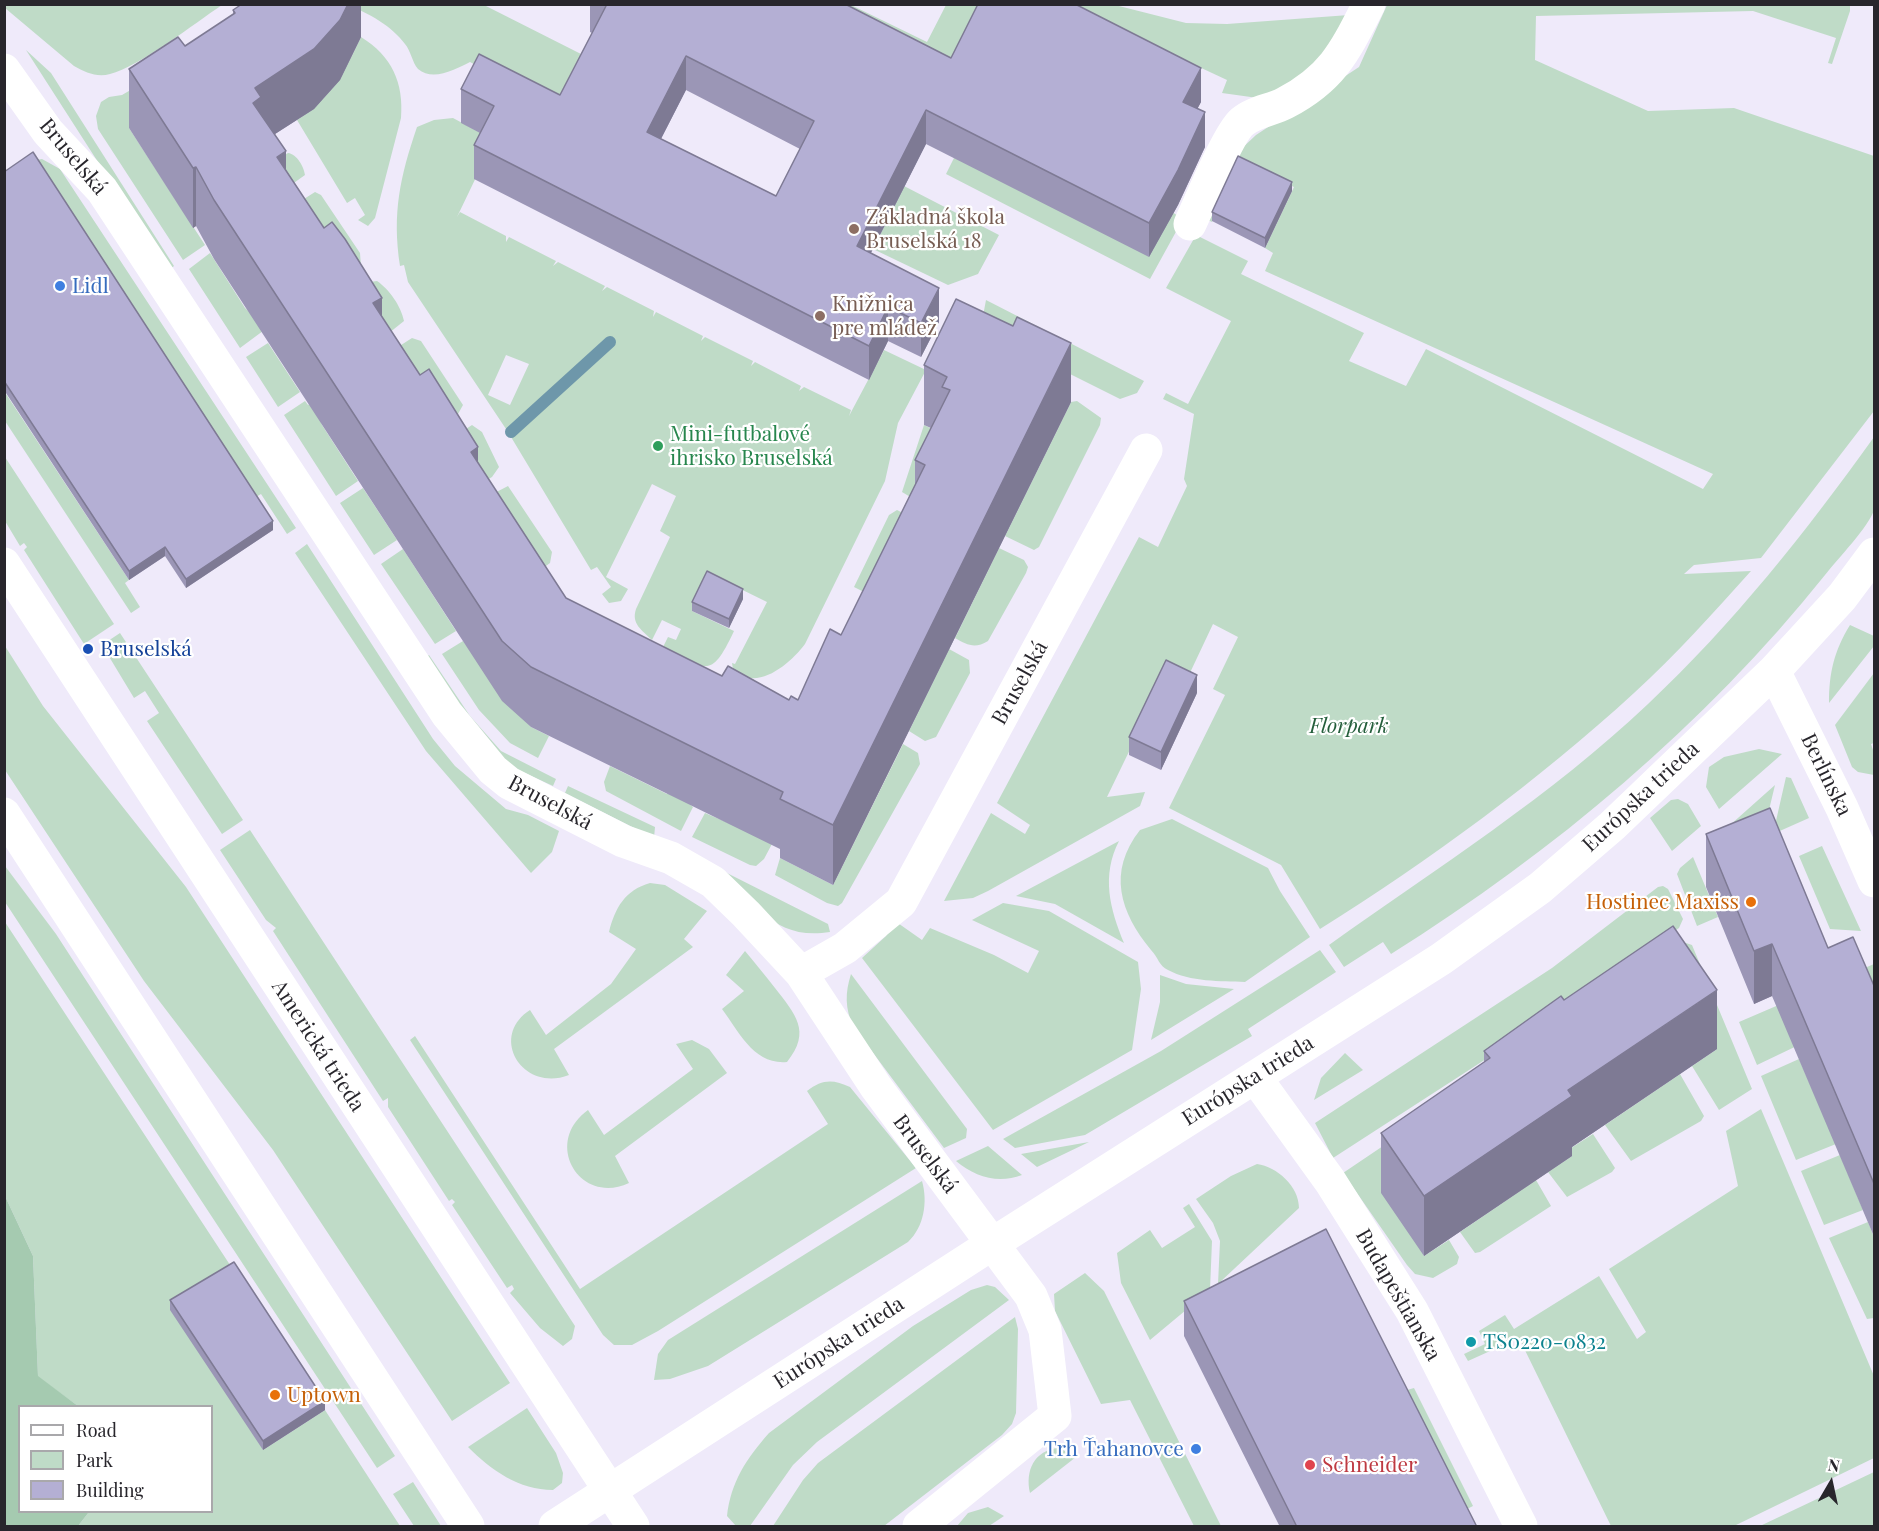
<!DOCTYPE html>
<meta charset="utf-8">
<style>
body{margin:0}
#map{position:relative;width:1879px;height:1531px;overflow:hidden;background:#efeafa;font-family:"Playfair Display",serif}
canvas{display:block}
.frame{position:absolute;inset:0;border:6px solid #28262c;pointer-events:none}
.legend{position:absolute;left:18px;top:1405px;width:195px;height:108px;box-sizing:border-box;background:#fff;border:2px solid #a9a8ab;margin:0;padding:8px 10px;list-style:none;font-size:18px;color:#28262c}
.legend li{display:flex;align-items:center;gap:12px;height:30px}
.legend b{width:30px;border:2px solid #a9a8ab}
.north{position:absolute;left:1801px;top:1453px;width:60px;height:60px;-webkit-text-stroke:4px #fff;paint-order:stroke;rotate:9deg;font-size:16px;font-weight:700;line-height:24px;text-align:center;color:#28262c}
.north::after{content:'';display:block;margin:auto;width:21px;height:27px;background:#28262c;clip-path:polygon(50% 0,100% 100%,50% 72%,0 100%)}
</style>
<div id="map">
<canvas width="1879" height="1531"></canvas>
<div class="frame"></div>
<ul class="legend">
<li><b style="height:8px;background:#fff"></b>Road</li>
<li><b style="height:16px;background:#bfdbc7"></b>Park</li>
<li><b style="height:16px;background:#b4afd4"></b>Building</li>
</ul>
<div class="north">N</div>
</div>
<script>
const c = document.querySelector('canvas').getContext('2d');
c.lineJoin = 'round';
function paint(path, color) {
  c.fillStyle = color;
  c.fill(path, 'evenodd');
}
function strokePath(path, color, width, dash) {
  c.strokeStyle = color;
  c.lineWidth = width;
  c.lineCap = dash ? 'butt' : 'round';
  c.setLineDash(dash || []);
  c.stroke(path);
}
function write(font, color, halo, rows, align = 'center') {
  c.font = font + ' "Playfair Display",serif';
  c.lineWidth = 4.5;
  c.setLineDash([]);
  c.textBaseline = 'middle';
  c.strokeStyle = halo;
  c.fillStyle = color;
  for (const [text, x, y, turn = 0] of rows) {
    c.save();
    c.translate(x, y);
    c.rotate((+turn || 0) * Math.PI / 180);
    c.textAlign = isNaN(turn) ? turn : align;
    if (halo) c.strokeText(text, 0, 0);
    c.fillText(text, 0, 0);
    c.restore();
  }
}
const green = new Path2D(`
 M 4,5 L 5,4 L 222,5 C 195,23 139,67 110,74 C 97,78 85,72 74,66 L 5,8 Z
 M 348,5 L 484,5 L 581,54 L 554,106 L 470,62 C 456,69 433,82 418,69 C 412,62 411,51 405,44 C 392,26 368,13 348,5 Z
 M 778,5 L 851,5 L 927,42 L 946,5 L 996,5 L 950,92 Z
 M 1028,5 L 1115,5 L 1186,23 L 1227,24 L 1349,15 L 1312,74 L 1258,98 L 1222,93 L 1227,80 L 1197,66 L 1191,78 Z
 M 1387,5 L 1850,5 L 1850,11 L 1832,64 L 1828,63 L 1836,38 L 1753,11 L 1536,16 L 1535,60 L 1648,111 L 1734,108 L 1874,156 L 1874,411 L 1761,558 L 1694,565 L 1684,574 L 1751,571 C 1713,613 1676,655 1634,693 C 1538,781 1430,860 1320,929 L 1281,865 L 1169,808 L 1225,695 L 1213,689 L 1238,637 L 1213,624 L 1188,677 L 1169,669 L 1107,797 L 1145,792 L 1140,806 L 988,891 L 973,898 L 944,901 L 991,813 L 1025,834 L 1030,825 L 997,803 L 1139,537 L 1158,547 L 1187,486 L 1184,479 L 1194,414 L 1163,399 L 1166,393 L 1188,404 L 1231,321 L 1166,288 L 1196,235 L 1248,261 L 1241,274 L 1364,333 L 1349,361 L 1406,386 L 1426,349 L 1703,489 L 1713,474 L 1265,271 L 1273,253 L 1265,248 L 1294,187 L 1249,166 L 1239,168 L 1212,222 L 1204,218 L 1239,151 L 1256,135 L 1359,67 Z
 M 361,37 C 392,56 404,83 401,118 L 375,218 L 368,226 L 358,220 L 365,215 L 355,198 L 347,203 L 297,120 C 330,99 345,71 361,37 Z
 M 26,50 L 51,73 L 174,266 L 168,271 Z
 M 158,74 L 129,128 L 205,245 L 183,260 L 98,129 L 96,116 L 101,102 L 109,97 L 122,95 Z
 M 453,118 L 494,140 L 457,217 L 460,212 L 506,236 L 506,242 L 509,237 L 556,261 L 553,266 L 558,262 L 605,286 L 602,291 L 607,287 L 654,311 L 653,317 L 656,312 L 703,336 L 701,341 L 705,337 L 753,361 L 751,366 L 755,362 L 801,386 L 799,391 L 804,387 L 851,410 L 849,416 L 884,350 L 926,370 L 898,423 L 885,481 L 805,644 C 793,660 767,684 745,677 C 741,676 736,671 733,669 L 732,663 L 735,664 L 767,602 L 710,574 L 692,611 L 734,631 C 710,682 707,668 663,647 L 668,637 L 676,640 L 681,629 L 662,620 L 652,640 C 642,630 631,624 636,609 L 670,537 L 660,531 L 676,496 L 652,484 L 606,577 L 628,589 L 621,601 L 609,603 L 602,594 L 611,587 L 597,567 L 591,570 L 508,432 L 408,282 L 404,265 L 400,266 C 392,213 400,177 417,127 L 434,120 ZM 506,355 L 529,364 L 510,405 L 488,395 Z
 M 288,153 C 297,154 304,167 305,175 L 277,195 L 251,176 Z
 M 954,158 L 1172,212 L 1183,219 L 1150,279 L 946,174 Z
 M 42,159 L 60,169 L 296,528 L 287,534 L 261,494 L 254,498 L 36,160 Z
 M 904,186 L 999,235 L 978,274 L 948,285 L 873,249 Z
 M 315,192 L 321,195 L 360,253 L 361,266 L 277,216 Z
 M 210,253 L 245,308 L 267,328 L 240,348 L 189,269 Z
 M 377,281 C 389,289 401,306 404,321 L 374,345 L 370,282 Z
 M 986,300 L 1144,381 L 1137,393 L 1120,399 L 994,336 L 983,316 Z
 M 412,338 L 421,341 L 463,405 L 458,414 L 439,427 L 373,363 Z
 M 268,343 L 300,392 L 278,407 L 246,357 Z
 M 4,391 L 129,580 L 125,583 L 140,607 L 131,613 L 5,421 Z
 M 305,401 L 308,405 L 314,401 L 322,425 L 358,481 L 336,496 L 284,415 Z
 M 1077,401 L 1101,418 L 1100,425 L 1039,547 L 1034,550 L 1005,536 L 1071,402 Z
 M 472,425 L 482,432 L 499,467 L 492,477 L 477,486 L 431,452 Z
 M 924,425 L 947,436 L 922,504 L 902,492 Z
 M 1874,437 C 1875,454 1879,497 1874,510 C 1870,525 1836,561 1825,575 C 1704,726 1555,851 1391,954 L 1383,942 L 1344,967 L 1329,945 C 1437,868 1551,796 1648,704 C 1733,624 1806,532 1874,437 Z
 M 5,457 L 114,624 L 84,644 L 24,550 L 27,547 L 24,543 L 20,546 L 5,521 Z
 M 508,486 L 552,552 L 550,563 L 535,574 L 485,498 Z
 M 363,488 L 397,540 L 374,555 L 340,503 Z
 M 897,510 L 915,519 L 876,598 L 854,587 L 889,515 Z
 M 307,544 L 433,739 L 455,766 L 506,809 L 528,815 L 559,831 L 552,852 L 531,873 L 426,751 L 295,553 Z
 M 999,548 L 1024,560 L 1028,567 L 1026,573 L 988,641 C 975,649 967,645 955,638 Z
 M 403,549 L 456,631 L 435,644 L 381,564 Z
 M 1850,625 L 1874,636 L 1874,646 L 1829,703 C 1829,673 1834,651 1850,625 Z
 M 120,633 L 243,820 L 222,834 L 147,721 L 159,713 L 145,691 L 134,698 L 102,645 Z
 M 463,641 L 531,727 L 549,736 L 538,758 L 510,743 L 479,710 L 442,654 Z
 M 5,646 L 43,706 L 186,887 L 510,1383 L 452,1421 L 273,1150 L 144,981 L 5,770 Z
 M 949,649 L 969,660 L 970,673 L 936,737 L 925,741 L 909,731 Z
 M 429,655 L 470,716 L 501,751 L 556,779 L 553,786 L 512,767 L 497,756 L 422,660 Z
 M 1874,673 L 1874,743 L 1871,744 L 1874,753 L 1874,775 L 1858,772 L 1852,767 L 1835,725 Z
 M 903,744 L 918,753 L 920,764 L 842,903 L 838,906 L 827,903 L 775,875 L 780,858 L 833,885 Z
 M 1759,749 L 1782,754 L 1719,809 L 1706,787 L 1709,767 L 1724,757 Z
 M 610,766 L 667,794 L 670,787 L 693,807 L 681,831 L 606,791 L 604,782 Z
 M 1786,777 L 1791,778 L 1809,818 L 1773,834 Z
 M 1775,785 L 1763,835 L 1729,826 Z
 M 568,786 L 655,827 L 654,838 L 565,793 Z
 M 1678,799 L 1688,804 L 1701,826 L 1672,851 L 1650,818 L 1671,800 Z
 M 705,813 L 773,842 L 764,859 L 756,866 L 750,865 L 692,837 Z
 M 1172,819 L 1268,868 L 1280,891 L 1310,937 L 1245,982 C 1221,981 1190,982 1168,970 C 1159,966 1158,957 1151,950 C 1120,912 1107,872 1140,830 Z
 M 250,830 L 575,1326 L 572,1339 L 563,1346 L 540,1328 L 510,1293 L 514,1289 L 512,1285 L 507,1288 L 452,1205 L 455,1202 L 452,1199 L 449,1201 L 388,1107 L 388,1098 L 383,1101 L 273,931 L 276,928 L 266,920 L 220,850 Z
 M 1119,841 C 1101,876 1110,909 1124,943 L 1055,904 L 1016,896 Z
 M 1822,846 L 1861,931 L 1830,929 L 1799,856 Z
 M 1693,857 L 1718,917 L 1697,926 L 1677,874 L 1680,868 Z
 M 5,866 L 56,934 L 395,1456 L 377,1468 L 5,902 Z
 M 719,869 L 828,924 L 830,932 C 775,941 755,904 719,869 Z
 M 650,883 L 665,885 L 707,911 L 684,939 L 693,947 L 554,1049 L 569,1075 C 523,1093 488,1037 530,1010 L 546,1035 L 611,984 L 636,949 L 609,932 C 615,908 625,890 650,883 Z
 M 1663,886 L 1668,889 L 1683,919 L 1679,928 L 1517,1034 L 1486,1059 L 1333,1158 L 1315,1123 L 1552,968 L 1658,887 Z
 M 1003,903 L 1049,911 L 1138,962 L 1141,989 L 1132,1050 L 993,1130 L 862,958 L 886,936 L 895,921 L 922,940 L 930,928 L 994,955 L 1028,973 L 1039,951 L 972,920 Z
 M 5,922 L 234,1271 L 263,1450 L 325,1410 L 400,1526 L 78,1526 L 89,1512 L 212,1512 L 212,1406 L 78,1406 L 38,1377 L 33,1256 L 5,1196 Z
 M 1677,940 L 1692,945 L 1752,1089 L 1719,1110 L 1692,1066 L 1717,1049 Z
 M 1320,950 L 1336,972 L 1248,1029 L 1252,1036 L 1085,1135 L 1015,1148 L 1003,1139 L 1161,1051 Z
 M 745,951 C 755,963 765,975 775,988 C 795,1014 812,1031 787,1062 C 754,1065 739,1032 722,1009 L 744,991 L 726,975 Z
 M 1874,964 L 1874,1009 L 1757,1065 L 1739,1022 Z
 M 851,974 L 967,1129 L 966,1138 L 944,1148 L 853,1026 C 845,1008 845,993 851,974 Z
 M 1160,975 L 1186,984 L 1234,989 L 1151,1040 L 1160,1002 Z
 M 415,1036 L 580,1289 L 828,1124 L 807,1091 C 822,1079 833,1079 850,1087 L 916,1168 L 658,1331 L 632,1345 L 614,1345 L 603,1335 L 410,1040 Z
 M 692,1040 L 709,1049 L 727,1073 L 615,1156 L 629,1183 C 580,1206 542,1143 588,1110 L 604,1135 L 693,1069 L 676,1044 Z
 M 1345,1053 L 1363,1070 L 1314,1100 L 1321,1078 Z
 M 1799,1059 L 1836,1144 L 1796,1160 L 1761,1076 Z
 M 1680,1074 L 1704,1116 L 1701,1121 L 1631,1161 L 1605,1125 Z
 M 1761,1109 L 1874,1376 L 1874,1458 L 1734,1526 L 1611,1526 L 1519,1338 L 1468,1361 L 1464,1354 L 1485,1344 L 1479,1331 L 1505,1315 L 1514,1329 L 1599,1276 L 1637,1339 L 1646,1332 L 1609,1269 L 1738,1186 L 1726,1131 Z
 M 1593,1134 L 1615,1168 L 1612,1172 L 1567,1197 L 1548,1172 L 1572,1156 L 1568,1150 Z
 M 1089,1142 L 1037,1167 L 1021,1154 Z
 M 988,1146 L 1022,1175 C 998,1184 975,1177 956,1161 Z
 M 1383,1146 L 1424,1256 L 1449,1240 L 1459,1257 L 1457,1264 L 1433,1278 L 1415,1274 L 1407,1265 L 1343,1173 Z
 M 1840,1155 L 1863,1210 L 1824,1225 L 1801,1171 Z
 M 1257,1164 C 1277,1167 1299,1186 1299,1208 L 1218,1284 L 1220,1241 L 1213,1223 L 1196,1199 L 1231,1176 Z
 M 1536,1180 L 1551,1206 L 1480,1252 L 1475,1253 L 1460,1232 Z
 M 922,1181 C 928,1202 924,1227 908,1242 L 708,1366 L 670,1379 L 654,1380 L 658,1354 L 668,1340 Z
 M 1189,1204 L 1212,1241 L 1210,1290 L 1150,1340 L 1121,1283 L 1117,1253 L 1150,1230 L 1162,1248 L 1195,1227 L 1183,1208 Z
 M 1868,1222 L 1874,1237 L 1874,1318 L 1867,1319 L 1829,1238 Z
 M 1085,1273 L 1104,1291 L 1221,1526 L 1194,1526 L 1130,1400 L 1101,1404 L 1055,1311 L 1054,1294 Z
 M 987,1285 L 995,1287 L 1009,1300 L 817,1442 L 793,1465 L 750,1526 L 736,1526 L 727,1516 C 731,1482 746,1459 769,1433 L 913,1326 L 971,1290 Z
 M 1015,1317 L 1018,1329 L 1016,1413 L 1012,1424 L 1002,1435 L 884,1526 L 773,1526 L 803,1480 L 818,1463 Z
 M 1414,1388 L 1473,1506 L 1467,1509 L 1407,1390 Z
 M 527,1408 L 556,1453 L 563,1473 L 562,1483 L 553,1490 C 519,1490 491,1470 468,1447 Z
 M 1059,1448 L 1076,1457 L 1030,1493 C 1025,1471 1034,1450 1059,1448 Z
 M 1874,1472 L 1874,1526 L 1760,1526 Z
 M 413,1482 L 441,1526 L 414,1526 L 393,1494 Z
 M 988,1507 L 1004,1516 L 989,1526 L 957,1526 L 968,1513 Z`);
const forest = new Path2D(`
 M 5,1196 L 33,1256 L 38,1376 L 78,1406 L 20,1406 L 20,1512 L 89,1512 L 78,1526 L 5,1526 Z`);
const stream = new Path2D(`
 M 511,432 L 610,342`);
const minor = new Path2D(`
 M 4,70 L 48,132 L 102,190 L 447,714 L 493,770 L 509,783 L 623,841 L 671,858 L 713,882 L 746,914 L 801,973 L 876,1087 L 1031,1296 L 1045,1330 L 1055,1416 L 919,1526
 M 1190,224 C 1200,203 1228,134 1242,122 C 1253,112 1272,110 1285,103 C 1333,78 1345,51 1369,4
 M 4,564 L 633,1526
 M 1774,671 L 1842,808 L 1874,881
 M 4,814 L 468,1526
 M 801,973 L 845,948 L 901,902 L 1146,450
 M 1255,1077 L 1330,1181 L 1412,1311 L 1521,1526
 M 555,1526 L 992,1244 L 1441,959 L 1540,888 L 1612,826 L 1774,671 L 1842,597 L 1874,554`);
const wall = new Path2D(`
 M 361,4 L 361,37 L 340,80 L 314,109 L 275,134 L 286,170 L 566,598 L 722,676 L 789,700 L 798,700 L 841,635 L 915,485 L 915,460 L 931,428 L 924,425 L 924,365 L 1071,402 L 833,885 L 780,858 L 780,849 L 531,727 L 502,701 L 214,259 L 196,226 L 193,228 L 129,128 L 129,69 L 185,46 L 233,15 L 233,10 Z
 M 590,4 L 845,4 L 951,58 L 1201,102 L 1197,109 L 1205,147 L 1178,205 L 1149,257 L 926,144 L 871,253 L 939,322 L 921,357 L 888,341 L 869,380 L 474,179 L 474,145 L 480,133 L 461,123 L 461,89 L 560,95 L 592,33 L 590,32 ZM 686,90 L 800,149 L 776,196 L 661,139 Z
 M 4,172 L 273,530 L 186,588 L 165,556 L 129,580 L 4,390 Z
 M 1292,191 L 1265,248 L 1212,221 L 1212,212 Z
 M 743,599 L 729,628 L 692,611 L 692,602 Z
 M 1197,693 L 1161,770 L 1129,755 L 1129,737 Z
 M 1706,834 L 1828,948 L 1875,988 L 1875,1239 L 1772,996 L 1754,1004 L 1706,887 Z
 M 1564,1000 L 1717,1049 L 1572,1147 L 1572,1156 L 1424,1256 L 1381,1193 L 1381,1133 L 1484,1062 L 1484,1051 Z
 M 170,1300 L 325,1410 L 263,1450 L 170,1310 Z
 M 1184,1301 L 1477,1527 L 1280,1527 L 1184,1336 Z`);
const shadedWall = new Path2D(`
 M 348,4 L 361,4 L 361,37 L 340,80 L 314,109 L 261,143 L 253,103 L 255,88 Z
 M 686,56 L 686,90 L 647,166 L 647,132 Z
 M 1201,68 L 1201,102 L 1183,136 L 1183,102 Z
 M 926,110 L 926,144 L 857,280 L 857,246 Z
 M 1205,112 L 1205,147 L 1178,205 L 1149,257 L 1149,223 Z
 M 286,151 L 286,210 L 277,157 Z
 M 196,167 L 196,226 L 193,228 L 193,168 Z
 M 1292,182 L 1292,191 L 1265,248 L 1265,238 Z
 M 939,288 L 939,322 L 921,357 L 921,323 Z
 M 382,298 L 382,357 L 373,303 Z
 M 888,307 L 888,341 L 869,380 L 869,346 Z
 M 1071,343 L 1071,402 L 833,885 L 833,825 Z
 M 478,447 L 478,507 L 471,452 Z
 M 273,521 L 273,530 L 186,588 L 186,579 Z
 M 165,547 L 165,556 L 129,580 L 129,571 Z
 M 743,589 L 743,599 L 729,628 L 729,619 Z
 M 1197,675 L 1197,693 L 1161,770 L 1161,752 Z
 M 1772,944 L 1772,996 L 1754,1004 L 1754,951 Z
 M 1717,990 L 1717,1049 L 1572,1147 L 1572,1156 L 1424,1256 L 1424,1196 L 1568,1090 Z
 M 325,1401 L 325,1410 L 263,1450 L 263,1441 Z`);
const building = new Path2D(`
 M 242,4 L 348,4 L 340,20 L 314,49 L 255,88 L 261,97 L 253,103 L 286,151 L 277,157 L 324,228 L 332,222 L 345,239 L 382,298 L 373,303 L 420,375 L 429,369 L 478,447 L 471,452 L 566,598 L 722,676 L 728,666 L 789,700 L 791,696 L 798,700 L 830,629 L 841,635 L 925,465 L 915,460 L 950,390 L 942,387 L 947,377 L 924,365 L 956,299 L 1013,326 L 1017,317 L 1071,343 L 833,825 L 780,799 L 783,792 L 531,667 L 502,641 L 214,200 L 196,167 L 193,168 L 129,69 L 178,37 L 185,46 L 235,13 L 233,10 Z
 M 604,4 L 845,4 L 951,58 L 978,4 L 1075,4 L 1201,68 L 1183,102 L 1205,112 L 1178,170 L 1149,223 L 926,110 L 857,246 L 939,288 L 921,323 L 888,307 L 869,346 L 474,145 L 494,106 L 461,89 L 479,54 L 560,95 L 606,6 ZM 686,56 L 814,121 L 776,196 L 647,132 Z
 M 33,152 L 273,521 L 186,579 L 165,547 L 129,571 L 4,381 L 4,172 Z
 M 1238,156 L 1292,182 L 1265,238 L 1212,212 Z
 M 707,571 L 743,589 L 729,619 L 692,602 Z
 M 1166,660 L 1197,675 L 1161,752 L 1129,737 Z
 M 1770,808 L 1828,948 L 1853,937 L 1875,988 L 1875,1186 L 1772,944 L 1754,951 L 1706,834 Z
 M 1673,926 L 1717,990 L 1568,1090 L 1572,1096 L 1424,1196 L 1381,1133 L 1490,1058 L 1484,1051 L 1561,996 L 1564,1000 Z
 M 1326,1229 L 1477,1527 L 1297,1527 L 1184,1301 Z
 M 234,1262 L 325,1401 L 263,1441 L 170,1300 Z`);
const markers = [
 [854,229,6,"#8d6e63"],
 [60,286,6,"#3f7fe0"],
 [820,316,6,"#8d6e63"],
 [658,446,6,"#2e9e5b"],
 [88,649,6,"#1a4fb4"],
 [1751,902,6,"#e8710a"],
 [1471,1342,6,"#0f9aa8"],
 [275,1395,6,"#e8710a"],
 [1196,1449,6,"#3f7fe0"],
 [1310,1465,6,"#e0444e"]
];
const streetNames = [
 ["Bruselská",73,157,50],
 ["Bruselská",1020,683,-61],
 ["Berlínska",1826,775,64],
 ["Európska trieda",1641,797,-43],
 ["Bruselská",550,803,28],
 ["Americká trieda",318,1046,57],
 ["Európska trieda",1248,1081,-32],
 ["Bruselská",925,1154,53],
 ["Budapeštianska",1398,1295,60],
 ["Európska trieda",839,1343,-33]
];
const educationNames = [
 ["Základná škola",866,217],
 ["Bruselská 18",866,241],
 ["Knižnica",832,304],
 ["pre mládež",832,328]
];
const shopNames = [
 ["Lidl",72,286],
 ["Trh Ťahanovce",1184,1449,"right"]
];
const leisureNames = [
 ["Mini-futbalové",670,434],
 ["ihrisko Bruselská",670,458]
];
const transitNames = [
 ["Bruselská",100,649]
];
const parkNames = [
 ["Florpark",1349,726]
];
const foodNames = [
 ["Hostinec Maxiss",1739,902],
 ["Uptown",287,1395,"left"]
];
const cultureNames = [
 ["TS0220-0832",1483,1342]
];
const healthNames = [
 ["Schneider",1322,1465]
];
paint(green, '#bfdbc7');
paint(forest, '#a5cab0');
strokePath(stream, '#6e97aa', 12);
strokePath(minor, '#fff', 33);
paint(wall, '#9b96b6');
paint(shadedWall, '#7e7a94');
paint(building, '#b4afd4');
strokePath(building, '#7e7a94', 1.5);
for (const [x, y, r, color] of markers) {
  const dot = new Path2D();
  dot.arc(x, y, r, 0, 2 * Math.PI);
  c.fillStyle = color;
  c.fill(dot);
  strokePath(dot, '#fff', 2);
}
write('21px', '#28262c', '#fff', streetNames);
write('21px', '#785e54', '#fff', educationNames, 'left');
write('21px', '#366cbe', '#fff', shopNames, 'left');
write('21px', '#27864d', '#fff', leisureNames, 'left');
write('21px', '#164399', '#fff', transitNames, 'left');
write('italic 21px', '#245e3b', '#fff', parkNames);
write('21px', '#c56008', '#fff', foodNames, 'right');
write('21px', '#0d838f', '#fff', cultureNames, 'left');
write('21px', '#be3a42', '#fff', healthNames, 'left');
</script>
